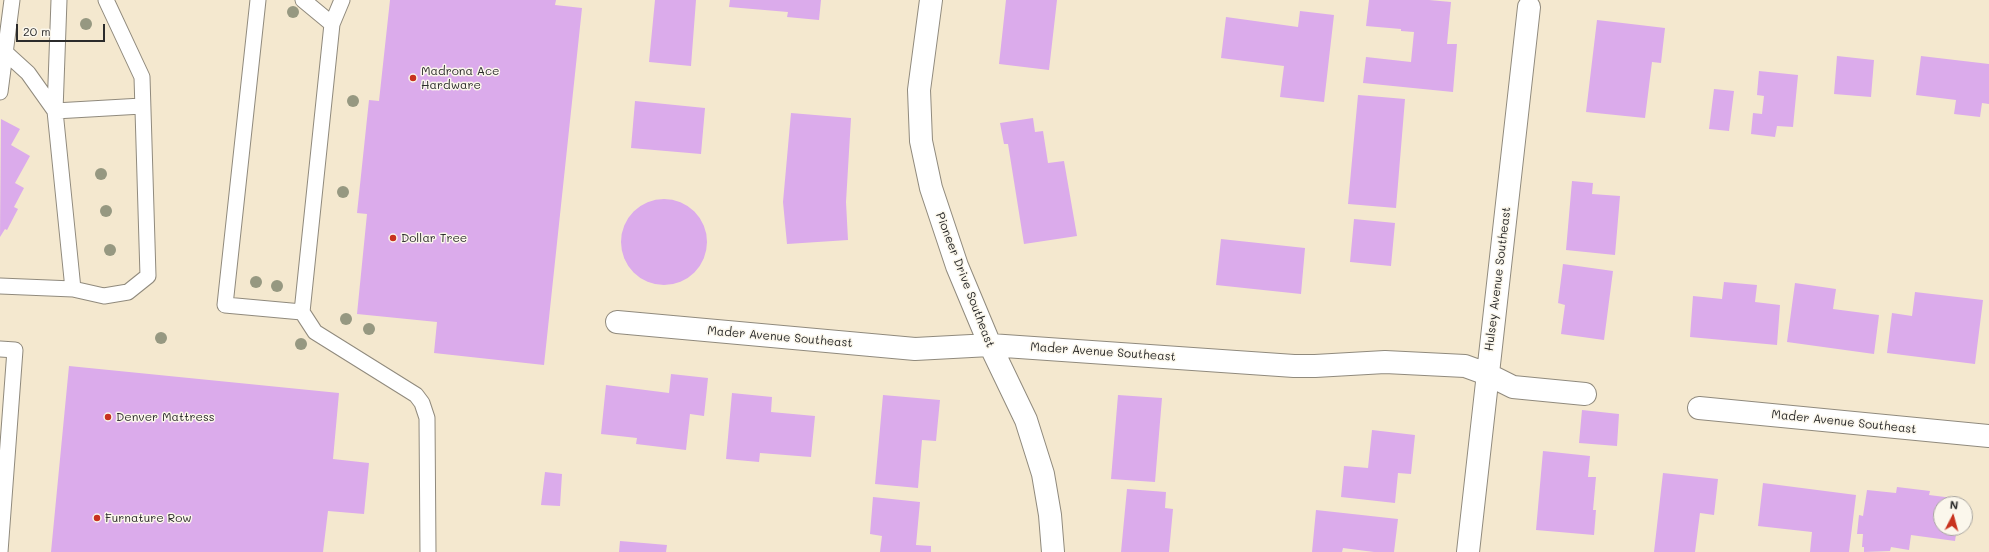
<!DOCTYPE html>
<style>
body{margin:0}
#map{position:relative;width:1989px;height:552px;overflow:hidden;background:#f4e8cf;font-family:Mali,sans-serif}
canvas{display:block}
.north{position:absolute;left:1933px;top:496px;width:40px;height:40px;box-sizing:border-box;background:#fbf7ec;border:1px solid #a8a59f;border-radius:50%;rotate:6deg;font-size:11px;font-weight:700;line-height:16px;text-align:center;color:#2b2b2b}
.north::after{content:'';display:block;margin:auto;width:14px;height:18px;background:#c8321e;clip-path:polygon(50% 0,100% 100%,50% 72%,0 100%)}
.scale{position:absolute;left:16px;top:24px;width:89px;height:18px;box-sizing:border-box;border:2px solid #2b2b2b;border-top:0;padding-left:5px;font-size:12px;line-height:14px;white-space:nowrap;color:#2b2b2b;-webkit-text-stroke:3px #fbf7ec;paint-order:stroke}
</style>
<div id="map">
<canvas width="1989" height="552"></canvas>
<div class="north">N</div>
<div class="scale">20 m</div>
</div>
<script>
const c = document.querySelector('canvas').getContext('2d');
c.lineJoin = 'round';
function paint(path, color) {
  c.fillStyle = color;
  c.fill(path, 'evenodd');
}
function strokePath(path, color, width, dash) {
  c.strokeStyle = color;
  c.lineWidth = width;
  c.lineCap = dash ? 'butt' : 'round';
  c.setLineDash(dash || []);
  c.stroke(path);
}
function write(font, color, halo, rows, align = 'center') {
  c.font = font + ' Mali,sans-serif';
  c.lineWidth = 3;
  c.setLineDash([]);
  c.textBaseline = 'middle';
  c.strokeStyle = halo;
  c.fillStyle = color;
  for (const [text, x, y, turn = 0] of rows) {
    c.save();
    c.translate(x, y);
    c.rotate((+turn || 0) * Math.PI / 180);
    c.textAlign = isNaN(turn) ? turn : align;
    if (halo) c.strokeText(text, 0, 0);
    c.fillText(text, 0, 0);
    c.restore();
  }
}
const building = new Path2D(`
 M 390,0 L 556,0 L 555,5 L 582,8 L 544,365 L 434,353 L 437,322 L 357,314 L 367,214 L 357,213 L 369,100 L 379,101 Z
 M 655,0 L 696,0 L 691,66 L 649,62 Z
 M 730,0 L 821,0 L 819,20 L 787,17 L 788,12 L 729,7 Z
 M 1006,0 L 1057,0 L 1049,70 L 999,64 Z
 M 1369,0 L 1429,0 L 1451,2 L 1447,44 L 1457,44 L 1453,92 L 1363,83 L 1366,57 L 1411,62 L 1414,32 L 1401,31 L 1401,29 L 1366,26 Z
 M 1300,11 L 1334,15 L 1324,102 L 1280,97 L 1284,66 L 1221,58 L 1226,17 L 1298,27 Z
 M 1597,20 L 1665,28 L 1661,63 L 1652,62 L 1645,118 L 1586,112 Z
 M 1837,56 L 1874,60 L 1871,97 L 1834,94 Z
 M 1921,56 L 1989,64 L 1989,104 L 1982,103 L 1980,117 L 1954,114 L 1956,100 L 1916,95 Z
 M 1759,71 L 1798,75 L 1793,127 L 1777,126 L 1775,137 L 1751,134 L 1753,113 L 1762,114 L 1764,96 L 1757,95 Z
 M 1714,89 L 1734,91 L 1729,131 L 1709,129 Z
 M 1358,95 L 1405,99 L 1396,208 L 1348,204 Z
 M 635,101 L 705,108 L 701,154 L 631,148 Z
 M 791,113 L 851,118 L 846,202 L 848,240 L 787,244 L 783,202 Z
 M 1033,118 L 1035,132 L 1043,131 L 1048,163 L 1064,161 L 1077,236 L 1024,244 L 1008,144 L 1004,144 L 1000,123 Z
 M 1,119 L 20,129 L 11,145 L 30,156 L 15,183 L 24,188 L 14,207 L 18,209 L 7,230 L 5,229 L 0,237 Z
 M 1572,181 L 1593,183 L 1592,194 L 1620,196 L 1615,255 L 1566,250 Z
 M621 242a43 43 0 1 1 86 0a43 43 0 1 1-86 0Z
 M 1354,219 L 1395,223 L 1391,266 L 1350,262 Z
 M 1221,239 L 1305,248 L 1301,294 L 1216,285 Z
 M 1563,264 L 1613,271 L 1604,340 L 1561,334 L 1565,305 L 1558,303 Z
 M 1724,282 L 1757,285 L 1755,302 L 1780,305 L 1777,345 L 1690,337 L 1693,296 L 1722,299 Z
 M 1795,283 L 1836,289 L 1833,309 L 1879,315 L 1874,354 L 1787,342 Z
 M 1915,292 L 1983,300 L 1975,364 L 1887,353 L 1892,313 L 1912,316 Z
 M 69,366 L 339,393 L 333,459 L 369,463 L 364,514 L 328,511 L 323,552 L 51,552 Z
 M 671,374 L 708,378 L 704,416 L 690,414 L 686,450 L 636,444 L 637,438 L 601,434 L 606,385 L 669,393 Z
 M 732,393 L 772,397 L 771,412 L 815,416 L 811,457 L 760,453 L 759,462 L 726,459 Z
 M 883,395 L 940,400 L 936,441 L 922,440 L 918,488 L 875,484 Z
 M 1118,395 L 1162,398 L 1155,482 L 1111,479 Z
 M 1582,410 L 1619,414 L 1617,446 L 1579,443 Z
 M 1372,430 L 1415,435 L 1411,474 L 1398,473 L 1395,503 L 1341,497 L 1344,466 L 1368,468 Z
 M 1543,451 L 1590,456 L 1588,477 L 1596,477 L 1593,510 L 1596,510 L 1594,535 L 1536,530 Z
 M 545,472 L 562,474 L 560,506 L 541,505 Z
 M 1663,473 L 1718,479 L 1714,515 L 1700,513 L 1695,552 L 1654,552 Z
 M 1763,483 L 1856,495 L 1849,552 L 1810,552 L 1812,532 L 1758,526 Z
 M 1897,487 L 1930,491 L 1929,495 L 1961,499 L 1960,504 L 1941,504 L 1941,528 L 1957,528 L 1955,541 L 1911,535 L 1909,550 L 1891,547 L 1890,551 L 1864,552 L 1864,547 L 1862,547 L 1863,534 L 1857,534 L 1859,515 L 1863,516 L 1867,490 L 1896,493 Z
 M 1127,489 L 1166,492 L 1165,508 L 1173,509 L 1169,552 L 1121,552 Z
 M 873,497 L 920,502 L 916,545 L 931,546 L 931,552 L 880,552 L 882,536 L 870,534 Z
 M 1316,510 L 1398,519 L 1394,552 L 1374,552 L 1343,548 L 1342,552 L 1312,552 Z
 M 620,541 L 667,545 L 666,552 L 619,552 Z`);
const service = new Path2D(`
 M 59,0 L 55,111 L 73,289
 M 258,0 L 225,305 L 302,312
 M 303,0 L 332,24
 M 342,0 L 332,24 L 302,312 L 315,332 L 416,395 L 422,403 L 427,418 L 428,552
 M 6,53 L 28,73 L 55,111
 M 0,92 L 12,0
 M 55,111 L 142,106
 M 0,286 L 73,289 L 104,296 L 128,292 L 148,276 L 142,77 L 106,0
 M 0,349 L 15,350 L 0,552`);
const minor = new Path2D(`
 M 931,0 L 919,90 L 921,141 L 931,188 L 957,266 L 990,345 L 1026,420 L 1043,474 L 1050,515 L 1053,552
 M 617,322 L 915,349 L 990,345 L 1294,366 L 1315,366 L 1385,362 L 1465,366 L 1487,374 L 1513,387 L 1585,394
 M 1699,408 L 1989,436
 M 1468,552 L 1529,7`);
const trees = [
 [293,12],
 [86,24],
 [353,101],
 [101,174],
 [343,192],
 [106,211],
 [110,250],
 [256,282],
 [277,286],
 [346,319],
 [369,329],
 [161,338],
 [301,344]
];
const markers = [
 [413,78,4,"#c8321e"],
 [393,238,4,"#c8321e"],
 [108,417,4,"#c8321e"],
 [97,518,4,"#c8321e"]
];
const poiNames = [
 ["Madrona Ace",421,71],
 ["Hardware",421,85],
 ["Dollar Tree",401,238],
 ["Denver Mattress",116,417],
 ["Furnature Row",105,518]
];
const streetNames = [
 ["Hulsey Avenue Southeast",1498,279,-83],
 ["Pioneer Drive Southeast",965,280,69],
 ["Mader Avenue Southeast",780,337,5],
 ["Mader Avenue Southeast",1103,352,4],
 ["Mader Avenue Southeast",1844,422,6]
];
paint(building, '#dbabeb');
strokePath(service, '#908a7d', 17);
strokePath(minor, '#908a7d', 24);
strokePath(service, '#fff', 15);
strokePath(minor, '#fff', 22);
c.fillStyle = '#969881';
for (const [x, y] of trees) {
  c.beginPath();
  c.arc(x, y, 6, 0, 2 * Math.PI);
  c.fill();
}
for (const [x, y, r, color] of markers) {
  const dot = new Path2D();
  dot.arc(x, y, r, 0, 2 * Math.PI);
  c.fillStyle = color;
  c.fill(dot);
  strokePath(dot, '#fbf7ec', 1.5);
}
write('12px', '#2b2b2b', '#fbf7ec', poiNames, 'left');
write('12px', '#2b2b2b', '#fbf7ec', streetNames);
</script>
